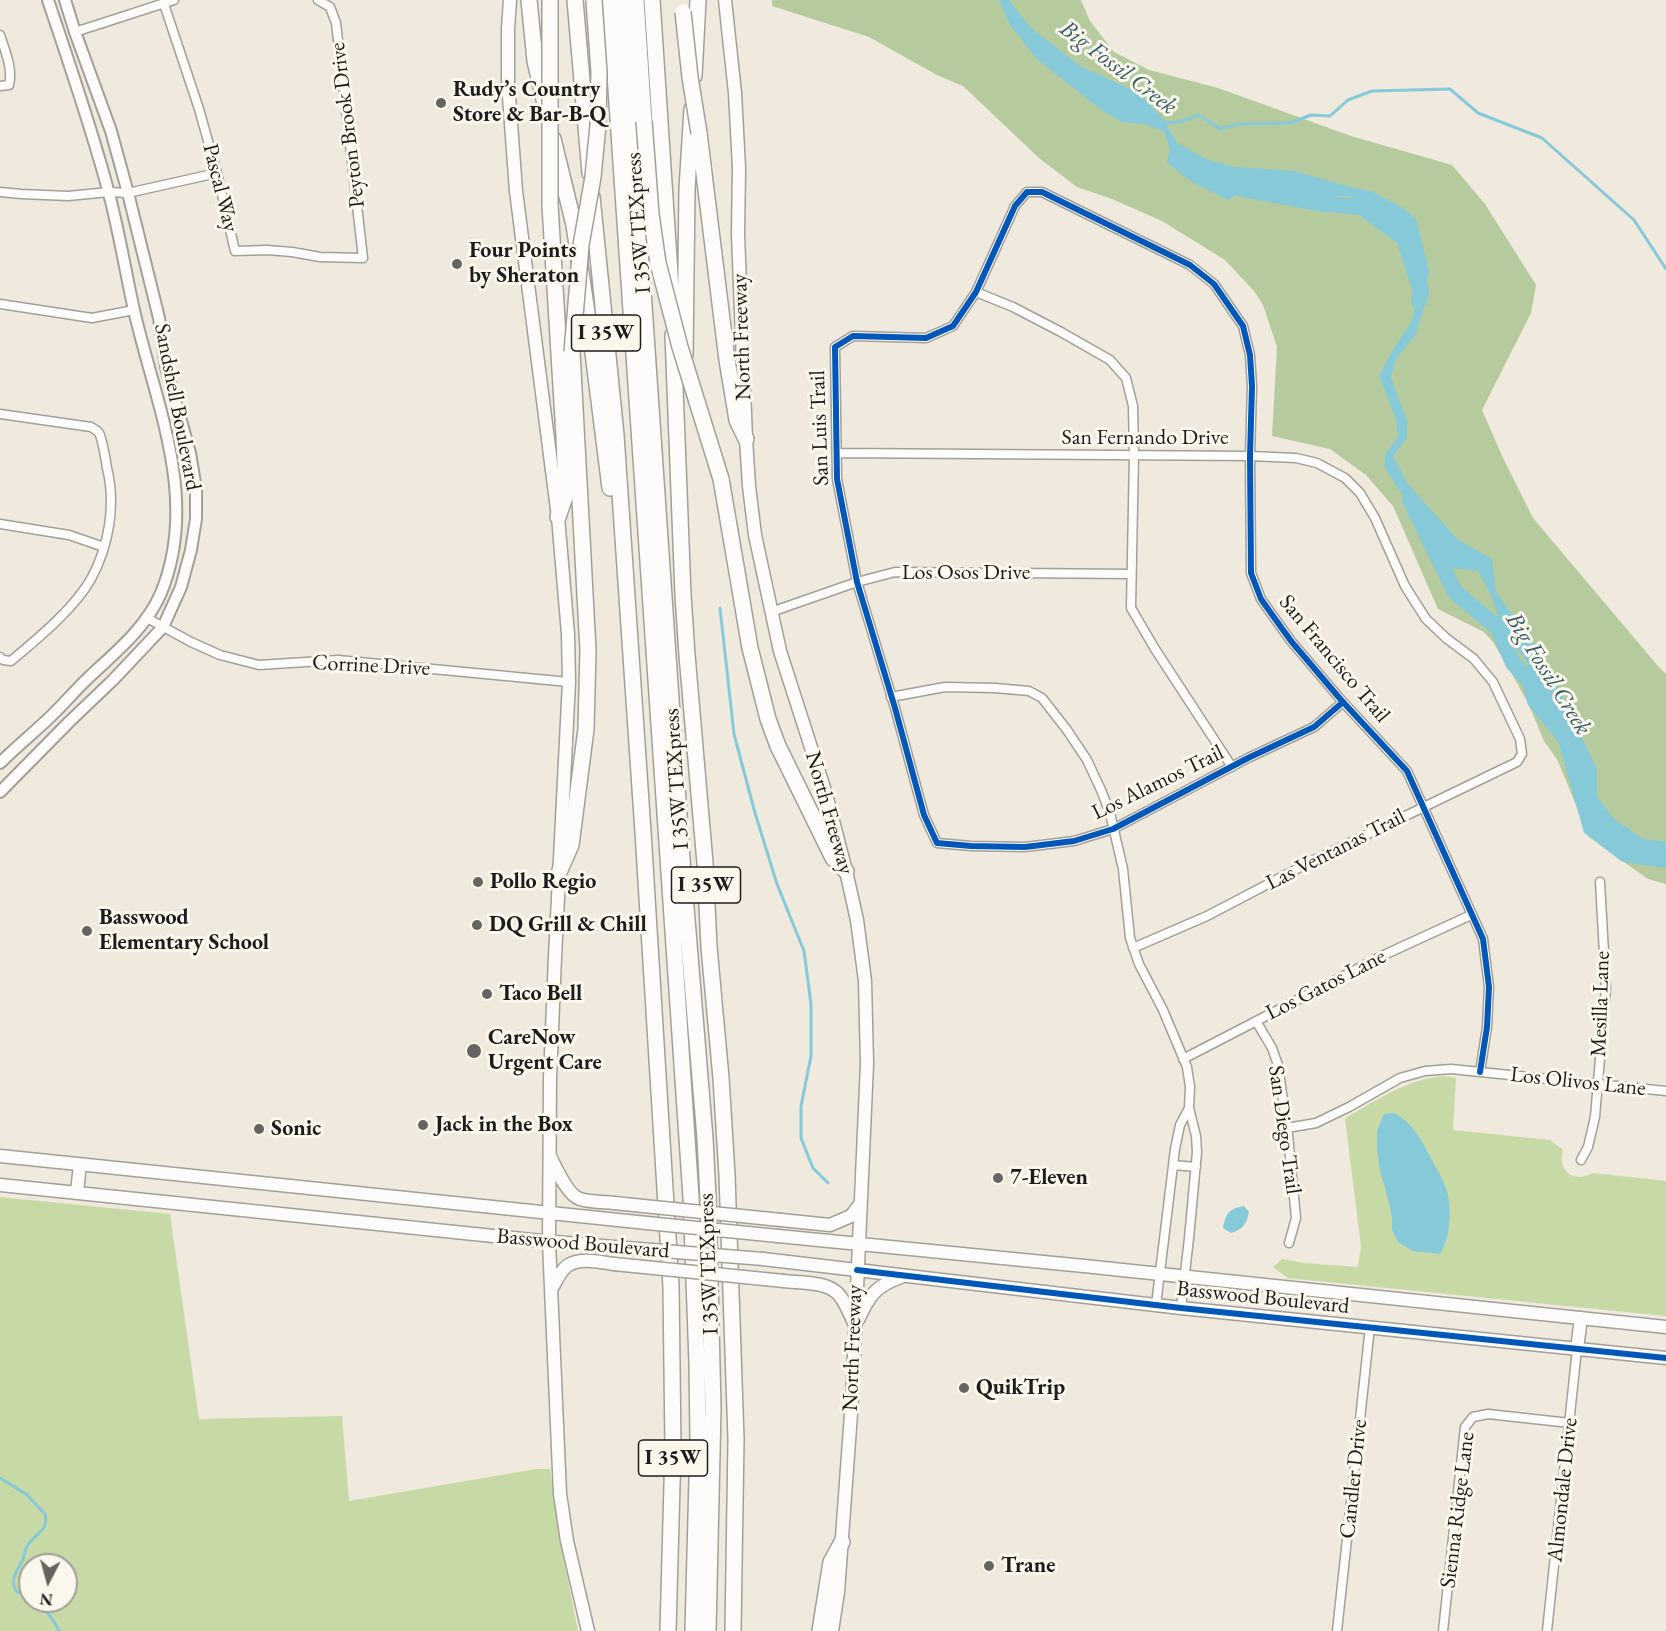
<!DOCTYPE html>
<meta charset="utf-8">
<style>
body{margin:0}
#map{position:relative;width:1666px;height:1631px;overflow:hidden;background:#efe9de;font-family:"EB Garamond",serif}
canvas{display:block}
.north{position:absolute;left:18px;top:1553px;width:60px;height:60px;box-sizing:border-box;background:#fbf7ec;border:2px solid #a29f99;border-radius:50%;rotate:186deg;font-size:16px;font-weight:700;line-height:24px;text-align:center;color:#1c1c1c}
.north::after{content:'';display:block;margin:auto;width:21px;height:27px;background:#666460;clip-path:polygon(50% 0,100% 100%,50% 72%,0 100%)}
</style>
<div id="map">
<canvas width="1666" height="1631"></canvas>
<div class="north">N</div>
</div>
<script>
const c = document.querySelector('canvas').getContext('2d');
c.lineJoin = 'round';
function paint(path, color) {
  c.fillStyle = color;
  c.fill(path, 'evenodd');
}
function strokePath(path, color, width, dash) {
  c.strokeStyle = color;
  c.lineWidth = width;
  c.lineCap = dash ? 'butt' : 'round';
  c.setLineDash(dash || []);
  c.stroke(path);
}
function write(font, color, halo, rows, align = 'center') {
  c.font = font + ' "EB Garamond",serif';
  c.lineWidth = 6;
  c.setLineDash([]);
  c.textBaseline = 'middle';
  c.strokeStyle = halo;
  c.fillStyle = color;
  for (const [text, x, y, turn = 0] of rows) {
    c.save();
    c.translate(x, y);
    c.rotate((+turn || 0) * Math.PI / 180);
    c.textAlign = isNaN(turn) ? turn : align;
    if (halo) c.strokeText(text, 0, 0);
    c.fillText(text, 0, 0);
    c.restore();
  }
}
const green = new Path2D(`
 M 1443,1076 L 1456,1078 L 1453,1130 L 1550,1140 L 1563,1150 C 1557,1171 1574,1184 1593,1173 L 1666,1181 L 1666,1316 L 1288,1278 L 1273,1267 L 1282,1259 L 1304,1263 L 1358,1267 L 1361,1246 L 1345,1118 C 1376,1101 1407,1079 1443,1076 Z
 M 0,1197 L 170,1214 L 199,1419 L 342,1416 L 349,1501 L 536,1469 L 550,1469 L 561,1545 L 578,1631 L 0,1631 ZM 30,1565 L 66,1565 L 66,1601 L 30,1601 Z`);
const forest = new Path2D(`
 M 772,0 L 1081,0 L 1090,21 L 1114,52 L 1149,70 L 1218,88 L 1351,136 L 1452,165 L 1485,204 L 1536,285 L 1531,313 L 1482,410 L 1503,458 L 1533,518 L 1657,665 L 1666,674 L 1666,884 L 1648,879 L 1589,837 L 1558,761 L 1544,741 L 1529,705 L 1511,672 L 1493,642 L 1484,632 L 1438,609 L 1393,506 L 1366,475 L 1330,449 L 1272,436 L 1277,347 L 1263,305 L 1254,291 L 1225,260 L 1162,221 L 1112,199 L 1077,187 L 1039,158 L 963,86 L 937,75 L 869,37 L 772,6 Z`);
const water = new Path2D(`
 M 999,0 L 1009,0 L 1030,27 L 1080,66 L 1139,93 L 1164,120 L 1177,143 L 1208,160 L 1235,167 L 1295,171 L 1346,186 L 1373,192 L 1400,206 L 1416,219 L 1429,270 L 1423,310 L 1416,334 L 1396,359 L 1391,378 L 1407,420 L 1407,438 L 1393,456 L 1407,483 L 1457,539 L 1492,559 L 1496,592 L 1544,658 L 1597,769 L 1597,797 L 1614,819 L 1643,839 L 1666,842 L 1666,853 L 1636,851 L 1595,827 L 1588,813 L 1569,740 L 1553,712 L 1537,692 L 1526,660 L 1503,630 L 1491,595 L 1478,571 L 1452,568 L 1406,501 L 1385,468 L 1385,455 L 1398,437 L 1396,419 L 1379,376 L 1390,355 L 1411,322 L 1417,301 L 1419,266 L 1405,235 L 1381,214 L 1350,196 L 1298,196 L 1285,192 L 1241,192 L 1228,200 L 1189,180 L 1167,162 L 1170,149 L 1164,131 L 1144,124 L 1122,122 L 1103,111 L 1061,78 L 1037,59 L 1010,25 Z
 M 1394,1113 C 1415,1125 1421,1140 1432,1160 C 1435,1167 1440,1174 1443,1181 C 1453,1201 1452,1235 1440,1254 L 1413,1251 L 1398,1242 L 1392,1230 L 1392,1217 L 1385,1187 L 1380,1172 L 1377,1148 L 1377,1131 L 1384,1114 Z
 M 1244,1206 L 1249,1212 C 1247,1224 1242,1230 1231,1233 L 1223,1228 C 1226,1213 1229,1209 1244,1206 Z`);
const stream = new Path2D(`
 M 1163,123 L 1179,122 L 1199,115 L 1220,129 L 1238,124 L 1290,123 L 1311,115 L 1330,116 L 1348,100 L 1372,91 L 1450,89 L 1478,113 L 1542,138 L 1634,220 L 1666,269
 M 720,608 L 734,734 L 755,813 L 777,884 L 804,951 L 811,1004 L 811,1056 L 801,1106 L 801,1138 L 813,1168 L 828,1183
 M 0,1478 L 26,1494 L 45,1514 C 49,1528 39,1532 30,1542 C 25,1547 25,1553 23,1559 C 18,1571 9,1578 16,1591 L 30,1598
 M 35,1601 C 45,1609 54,1619 59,1631`);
const river = new Path2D(`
 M 1238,188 L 1317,203 L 1362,207 L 1404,238 L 1421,291 L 1419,301
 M 1410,500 L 1455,592 L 1498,628 L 1513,663 L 1530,682 L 1535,701 L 1566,739 L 1591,828 L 1625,854 L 1666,860`);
const minor = new Path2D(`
 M 164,4 L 199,109 L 217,173 L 235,251 L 267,250 L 292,252 L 320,257 L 363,258 L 336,23 L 330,7 L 318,0
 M 75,32 L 174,0
 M 0,35 C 5,51 13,68 9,85 L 0,86
 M 0,192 L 21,194 L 68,196 L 109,192 L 128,193 L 217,173
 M 976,292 L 1013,307 L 1061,332 L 1110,360 L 1126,378 L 1133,406 L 1134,455 L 1131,608 L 1155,649 L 1232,767
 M 0,304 L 92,318 L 134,310
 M 0,414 L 91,427 C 94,429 97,430 99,433 C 102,438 106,461 107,468 C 116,505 109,546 91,579 C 74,609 37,639 11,661 L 3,660 L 0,657
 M 837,453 L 1250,456 L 1296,458 L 1317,463 L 1345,478 L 1360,493 L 1375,518 L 1405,586 L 1426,619 L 1446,638 L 1474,659 L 1493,682 L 1520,739 L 1522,754 L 1517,762 L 1310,862 L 1207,916 L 1133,948
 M 0,524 L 69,535 L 104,547
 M 771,612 L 857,582 L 895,572 L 1131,574
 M 147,618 L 191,642 L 220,655 L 259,665 L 338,660 L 569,682
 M 891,697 L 945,687 L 995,688 L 1029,691 L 1042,698 L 1067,730 L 1087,760 L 1101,790 L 1110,813 L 1123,869 L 1130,938 L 1139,964 L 1163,1010 L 1187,1067 L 1190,1087 L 1189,1108 L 1196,1136 L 1197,1152 L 1189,1238 L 1181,1308
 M 1343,702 L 1314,727 L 1248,758 L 1113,829 L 1074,841 L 1025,847 L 971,846 L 937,843 L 924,815 L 895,708 L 857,582 L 837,479 L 835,347 L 853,336 L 926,338 L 953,326 L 976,292 L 1015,206 L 1027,192 L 1042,192 L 1190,265 L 1214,284 L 1243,326 L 1250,355 L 1252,386 L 1250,456 L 1251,573 L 1261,599 L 1273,616 L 1291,641 L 1336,694 L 1343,702 L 1407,771 L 1483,939 L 1489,987 L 1487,1027 L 1480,1072
 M 1256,1021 L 1272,1048 L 1278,1065 L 1288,1135 L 1296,1218 L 1289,1243
 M 1183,1059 L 1386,954 L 1471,915
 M 1287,1128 L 1316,1123 L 1349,1107 L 1400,1078 L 1425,1071 L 1451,1069 L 1666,1091
 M 1581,1160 L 1588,1147 L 1595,1117 L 1606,988 L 1600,882
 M 1173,1165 L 1196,1167
 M 1156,1305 L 1175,1149 L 1180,1125 L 1189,1108
 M 1337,1631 L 1370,1327
 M 1443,1631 L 1465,1427 L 1473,1417 L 1488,1414 L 1570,1423
 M 1547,1631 L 1577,1349`);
const tertiary = new Path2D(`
 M 0,763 C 15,748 31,735 47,720 C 60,708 72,694 85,681 C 113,654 145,630 161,593 C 200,498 155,403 134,310 C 125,270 119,230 108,190 C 91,126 69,63 48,0
 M 0,792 L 69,722 L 113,680 L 163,627 L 181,587 L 191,550 L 196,519 L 196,489 L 190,453 L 166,367 L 159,318 L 128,193 L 111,131 L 75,32 L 65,0`);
const secondary = new Path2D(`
 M 510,0 L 508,28 L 508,83 L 516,191 L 558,517 L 568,634 L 569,682 L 555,957 L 550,1078 L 549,1242 L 560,1494 L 567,1541 L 588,1631
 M 725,0 L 735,93 L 739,168 L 738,234 L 746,439 L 749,486 L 755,535 L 780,651 L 826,794 L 846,871 L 857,920 L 865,981 L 867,1064 L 852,1400 L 838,1592 L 832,1631
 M 0,1156 L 647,1223
 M 550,1156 C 556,1168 567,1195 580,1199 C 590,1202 603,1202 614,1203
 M 0,1185 L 532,1240 L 614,1247
 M 77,1192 L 80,1165
 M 781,1220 L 830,1225 L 851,1216 L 860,1204
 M 778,1236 L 1084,1266 L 1666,1327
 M 763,1259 L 1181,1308 L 1666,1358
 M 784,1281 C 801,1283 829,1281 840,1296 C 846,1304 850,1314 854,1323
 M 551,1290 C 555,1283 560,1271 567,1266 C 580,1257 599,1262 614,1264
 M 858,1320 C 869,1296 875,1286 901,1277
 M 1577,1349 L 1581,1318`);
const motorway = new Path2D(`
 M 529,0 L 535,61 L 547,112
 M 575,0 L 590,173
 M 610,0 L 691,1197 L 697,1363 L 698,1441 L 693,1631
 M 623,0 L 682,859 L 705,1138 L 708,1198 L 713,1409 L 708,1631
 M 636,0 L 644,121
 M 652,0 L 672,305
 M 694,76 L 698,0
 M 699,133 L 727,360 L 737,420 L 746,439
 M 553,139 L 574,225 L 593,353 L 610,488
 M 592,197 L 616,435 L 643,832 L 671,1286 L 673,1448 L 668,1631
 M 550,205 L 564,436 L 566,494 L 558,517
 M 673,335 L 683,595 L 687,655 L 705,863 L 709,947 L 721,1078 L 727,1175 L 736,1439 L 733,1631
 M 685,355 L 687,189 L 692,109
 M 721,479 L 750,648 L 768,719 L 778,746 L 833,858 L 846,871
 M 560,870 L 571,845 L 586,729 L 588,650 L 572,352
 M 820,1631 L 831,1562 L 842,1542`);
const secondaryBridge = new Path2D(`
 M 614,1203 L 781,1220
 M 647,1223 L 778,1236
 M 614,1247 L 763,1259
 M 614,1264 L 784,1281`);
const motorwayBridge = new Path2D(`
 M 550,0 L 550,205
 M 683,12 L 690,77 L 699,133
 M 644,121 L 651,214 L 658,263 L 680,347 L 721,479
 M 572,352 L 581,245 L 593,177 L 598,125 L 599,72 L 594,0`);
const cycleway = new Path2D(`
 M 1343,702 L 1314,727 L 1248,758 L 1113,829 L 1074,841 L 1025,847 L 971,846 L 937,843 L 924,815 L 895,708 L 857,582 L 837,479 L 835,347 L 853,336 L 926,338 L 953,326 L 976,292 L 1015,206 L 1027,192 L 1042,192 L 1190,265 L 1214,284 L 1243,326 L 1250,355 L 1252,386 L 1250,456 L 1251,573 L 1261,599 L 1273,616 L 1291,641 L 1336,694 L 1343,702 L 1407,771 L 1483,939 L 1489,987 L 1487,1027 L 1480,1072
 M 857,1270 L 1181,1308 L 1666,1358`);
const markers = [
 [441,103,6,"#666460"],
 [457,264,6,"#666460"],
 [478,882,6,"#666460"],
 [477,925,6,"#666460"],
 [87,931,6,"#666460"],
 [487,994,6,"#666460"],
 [474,1051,8,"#666460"],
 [423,1125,6,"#666460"],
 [259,1129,6,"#666460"],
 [998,1178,6,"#666460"],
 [964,1388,6,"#666460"],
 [989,1566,6,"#666460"]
];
const shields = [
 [606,333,69],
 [706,885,69],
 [673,1458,69]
];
const shieldNames = [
 ["I 35W",606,333],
 ["I 35W",706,885],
 ["I 35W",673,1458]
];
const poiNames = [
 ["Rudy’s Country",453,90],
 ["Store & Bar-B-Q",453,115],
 ["Four Points",469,251],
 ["by Sheraton",469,276],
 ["Pollo Regio",490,882],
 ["Basswood",99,918],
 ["Elementary School",99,943],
 ["DQ Grill & Chill",489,925],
 ["Taco Bell",499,994],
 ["CareNow",488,1038],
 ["Urgent Care",488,1063],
 ["Jack in the Box",435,1125],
 ["Sonic",271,1129],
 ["7-Eleven",1010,1178],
 ["QuikTrip",976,1388],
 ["Trane",1001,1566]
];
const streetNames = [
 ["Peyton Brook Drive",348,125,-97],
 ["Pascal Way",220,188,76],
 ["I 35W TEXpress",639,223,-94],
 ["North Freeway",742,337,-92],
 ["Sandshell Boulevard",177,407,79],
 ["San Luis Trail",820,428,-92],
 ["San Fernando Drive",1145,438],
 ["Los Osos Drive",966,573],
 ["San Francisco Trail",1334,659,50],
 ["Corrine Drive",371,666,3],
 ["I 35W TEXpress",677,779,-94],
 ["Los Alamos Trail",1158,783,-26],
 ["North Freeway",829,813,74],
 ["Las Ventanas Trail",1336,850,-27],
 ["Los Gatos Lane",1326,985,-27],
 ["Mesilla Lane",1601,1004,-88],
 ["Los Olivos Lane",1578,1082,6],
 ["San Diego Trail",1284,1130,82],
 ["Basswood Boulevard",583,1244,5],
 ["I 35W TEXpress",709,1264,-92],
 ["Basswood Boulevard",1263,1298,6],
 ["North Freeway",853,1348,-88],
 ["Candler Drive",1354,1479,-84],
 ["Almondale Drive",1563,1490,-84],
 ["Sienna Ridge Lane",1458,1510,-83]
];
const waterNames = [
 ["Big Fossil Creek",1118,68,37],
 ["Big Fossil Creek",1548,674,58]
];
paint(green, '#c7d9a5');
paint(forest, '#b5ca9d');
paint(water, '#86c9d9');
strokePath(stream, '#86c9d9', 3);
strokePath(river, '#86c9d9', 16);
strokePath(minor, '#a39f99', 11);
strokePath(tertiary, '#a39f99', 14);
strokePath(secondary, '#a39f99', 15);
strokePath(motorway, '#a39f99', 18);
strokePath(minor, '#fdfcfa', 8);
strokePath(tertiary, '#fdfcfa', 10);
strokePath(secondary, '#fdfcfa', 12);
strokePath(motorway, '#fdfcfa', 15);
strokePath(secondaryBridge, '#a39f99', 15, []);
strokePath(motorwayBridge, '#a39f99', 18, []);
strokePath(secondaryBridge, '#fdfcfa', 12);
strokePath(motorwayBridge, '#fdfcfa', 15);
strokePath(cycleway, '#0057b8', 6);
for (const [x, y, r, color] of markers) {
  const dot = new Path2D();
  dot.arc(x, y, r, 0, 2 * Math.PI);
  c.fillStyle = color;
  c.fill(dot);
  strokePath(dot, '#fbf7ec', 2);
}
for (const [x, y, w] of shields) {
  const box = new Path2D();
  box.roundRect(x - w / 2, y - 18, w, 36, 4.5);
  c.fillStyle = '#fbf7ec';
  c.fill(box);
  strokePath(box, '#1c1c1c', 1.5);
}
write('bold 21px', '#1c1c1c', null, shieldNames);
write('bold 22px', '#1c1c1c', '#fbf7ec', poiNames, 'left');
write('22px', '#1c1c1c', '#fbf7ec', streetNames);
write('italic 24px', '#345c67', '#fbf7ec', waterNames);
</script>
